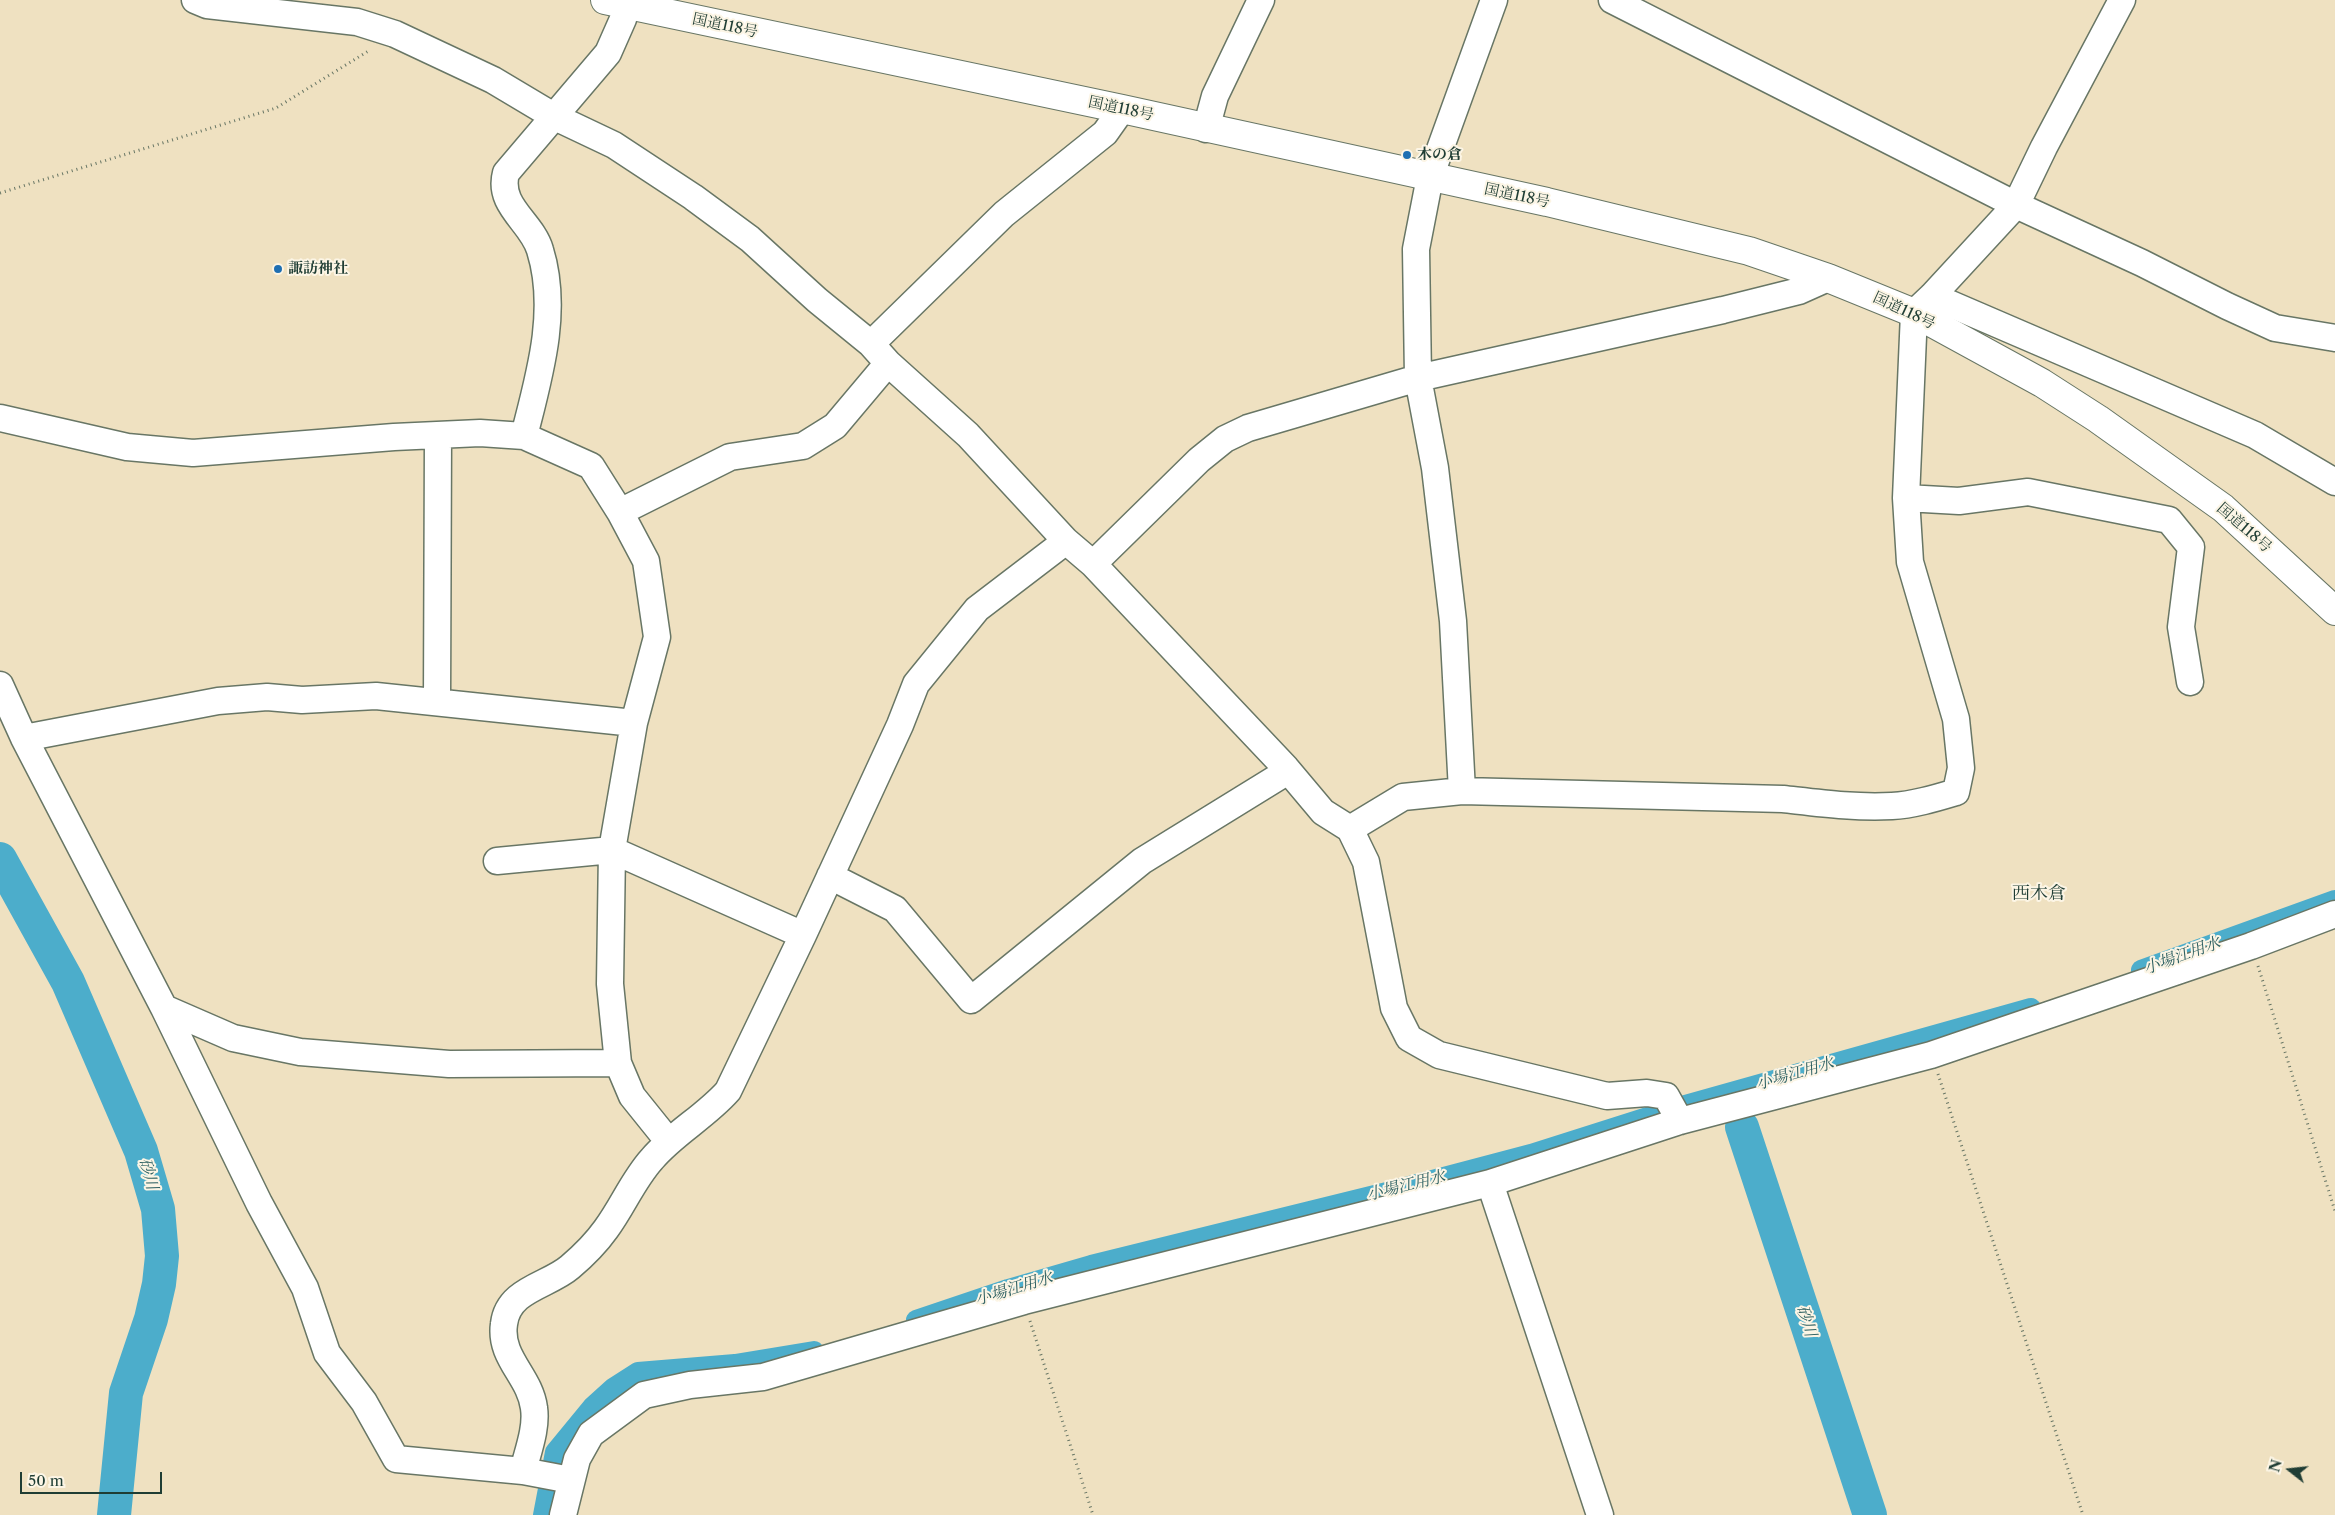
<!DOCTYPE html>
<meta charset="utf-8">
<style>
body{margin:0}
#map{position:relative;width:2335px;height:1515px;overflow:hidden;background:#efe1c1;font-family:"Libre Caslon Text",serif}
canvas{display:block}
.north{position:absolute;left:2265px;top:1445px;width:50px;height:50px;-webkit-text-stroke:4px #fcf5e5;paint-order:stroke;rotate:286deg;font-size:14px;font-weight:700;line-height:20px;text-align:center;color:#1f3d34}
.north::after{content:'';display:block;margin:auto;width:18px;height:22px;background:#1f3d34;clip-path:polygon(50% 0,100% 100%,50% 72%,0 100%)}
.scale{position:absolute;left:20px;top:1472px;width:142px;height:22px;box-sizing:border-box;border:2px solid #1f3d34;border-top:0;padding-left:6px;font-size:15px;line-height:18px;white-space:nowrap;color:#1f3d34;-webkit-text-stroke:4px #fcf5e5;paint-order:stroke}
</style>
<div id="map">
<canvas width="2335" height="1515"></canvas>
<div class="north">N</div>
<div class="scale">50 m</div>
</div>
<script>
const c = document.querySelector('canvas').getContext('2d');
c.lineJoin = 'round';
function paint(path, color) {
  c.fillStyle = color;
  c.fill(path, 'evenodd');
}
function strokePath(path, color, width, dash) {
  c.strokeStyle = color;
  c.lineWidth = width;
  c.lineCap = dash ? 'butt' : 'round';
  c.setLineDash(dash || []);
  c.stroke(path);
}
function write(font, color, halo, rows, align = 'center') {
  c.font = font + ' "Libre Caslon Text","Noto Serif JP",serif';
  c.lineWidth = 4;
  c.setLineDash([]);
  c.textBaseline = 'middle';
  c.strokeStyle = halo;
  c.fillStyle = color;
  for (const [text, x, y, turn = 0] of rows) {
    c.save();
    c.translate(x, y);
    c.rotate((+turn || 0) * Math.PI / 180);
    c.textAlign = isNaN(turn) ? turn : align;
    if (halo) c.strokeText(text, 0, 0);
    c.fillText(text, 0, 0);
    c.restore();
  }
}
const water = new Path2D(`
 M 2335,893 L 2335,907 L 2270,930 L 2265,918 Z`);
const canal = new Path2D(`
 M 2141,970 L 2335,900
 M 916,1320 L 1008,1289 L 1091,1265 L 1387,1192 L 1531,1154 L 1682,1106 L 2031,1008
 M 543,1515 L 555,1452 L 592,1407 L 613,1388 L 638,1372 L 735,1364 L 814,1351`);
const river = new Path2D(`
 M 0,859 L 68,982 L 141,1151 L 158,1209 L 162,1256 L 159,1284 L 151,1319 L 126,1393 L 114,1515
 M 1742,1127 L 1870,1515`);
const path = new Path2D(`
 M 0,193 L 276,108 L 370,50
 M 2258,966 L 2335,1211
 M 1938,1074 L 2083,1515
 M 1030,1321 L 1093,1515`);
const minor = new Path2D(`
 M 195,0 L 207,5 L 357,22 L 395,34 L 493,80 L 555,117 L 614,145 L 693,197 L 750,239 L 817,300 L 871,344 L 888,363 L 968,435 L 1066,541 L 1093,564 L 1286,768 L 1323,812 L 1350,829 L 1366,862 L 1394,1008 L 1409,1038 L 1439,1055 L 1607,1096 L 1647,1093 L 1666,1096 L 1680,1121
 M 1612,0 L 2016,205 L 2142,263 L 2227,306 L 2275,328 L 2335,338
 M 1206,129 L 1215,96 L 1261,0
 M 1932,296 L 2255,435 L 2335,482
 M 871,344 L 1004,214 L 1105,133 L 1122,109
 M 0,418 L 127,447 L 193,453 L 394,437 L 480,433 L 524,436 L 591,466 L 620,512 L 646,561 L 657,637 L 634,723 L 612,850 L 610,984 L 618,1063 L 632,1096 L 669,1142
 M 524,436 C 539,377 559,311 540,250 C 532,222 497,206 506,173 L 608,53 L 623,19 L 627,6
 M 1906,498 L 1959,501 L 2028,492 L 2169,520 L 2191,547 L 2181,627 L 2190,682
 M 620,512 L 730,457 L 803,446 L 835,426 L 888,363
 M 1093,564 L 1199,460 L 1225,439 L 1248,428 L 1418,378 L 1723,310 L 1799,291 L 1828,278
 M 0,685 L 24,738 L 164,1008 L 259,1203 L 305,1288 L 327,1353 L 364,1402 L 396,1459 L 523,1471 L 560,1478
 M 437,702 L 438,435
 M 24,738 L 218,701 L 267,697 L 302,700 L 376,696 L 634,723
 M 1462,791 L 1453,621 L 1435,468 L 1418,378 L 1416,249 L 1430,177 L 1494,0
 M 1350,829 L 1403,797 L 1462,791 L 1783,799 C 1819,803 1855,808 1892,806 C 1913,805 1936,798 1956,792 L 1961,768 L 1956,719 L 1910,562 L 1906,498 L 1914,313 L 1932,296 L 2016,205 L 2044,147 L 2122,0
 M 497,861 L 612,850 L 803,935
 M 830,876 L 895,909 L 971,1000 L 1142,861 L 1288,771
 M 164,1008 L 233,1038 L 300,1052 L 449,1064 L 618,1063
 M 1490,1183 L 1600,1515
 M 523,1471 C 528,1451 537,1428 534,1408 C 530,1376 499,1358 504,1324 C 508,1289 548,1286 570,1267 C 583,1256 596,1243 606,1229 C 623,1206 633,1180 652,1159 C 674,1133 705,1117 728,1091 L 803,935 L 900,725 L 916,684 L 977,609 L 1066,541
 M 563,1515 L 577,1459 L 591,1434 L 644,1395 L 690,1385 L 763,1377 L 1024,1301 L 1490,1183 L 1680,1121 L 1931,1055 L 2251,946 L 2335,914`);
const highway = new Path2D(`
 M 605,0 L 1122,109 L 1547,202 L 1749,251 L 1828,278 L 1914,313 L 2042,383 L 2098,419 L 2223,508 L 2335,611`);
const markers = [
 [1407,155,5,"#1f6fb2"],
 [278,269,5,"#1f6fb2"]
];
const streetNames = [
 ["国道118号",725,26,12],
 ["国道118号",1121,109,12],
 ["国道118号",1517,196,12],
 ["国道118号",1904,311,25],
 ["国道118号",2244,528,41]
];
const poiNames = [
 ["木の倉",1417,155],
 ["諏訪神社",288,269]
];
const waterNames = [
 ["小場江用水",2182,956,-20],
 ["小場江用水",1795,1074,-16],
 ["砂川",148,1174,74],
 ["小場江用水",1406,1186,-14],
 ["小場江用水",1014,1289,-17],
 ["砂川",1806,1321,72]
];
const quarterNames = [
 ["西木倉",2039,894]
];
paint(water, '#4cadcb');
strokePath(canal, '#4cadcb', 20);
strokePath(river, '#4cadcb', 34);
strokePath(minor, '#687665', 29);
strokePath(highway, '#687665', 30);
strokePath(path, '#687665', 3, [1, 4]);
strokePath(minor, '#fff', 26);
strokePath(highway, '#fff', 28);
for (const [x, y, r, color] of markers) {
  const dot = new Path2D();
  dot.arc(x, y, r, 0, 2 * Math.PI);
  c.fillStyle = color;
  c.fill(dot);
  strokePath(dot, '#fcf5e5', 2);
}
write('15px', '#1f3d34', '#fcf5e5', streetNames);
write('bold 15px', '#1f3d34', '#fcf5e5', poiNames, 'left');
write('italic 16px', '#2c5f61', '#fcf5e5', waterNames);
write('18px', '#1f3d34', '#fcf5e5', quarterNames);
</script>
